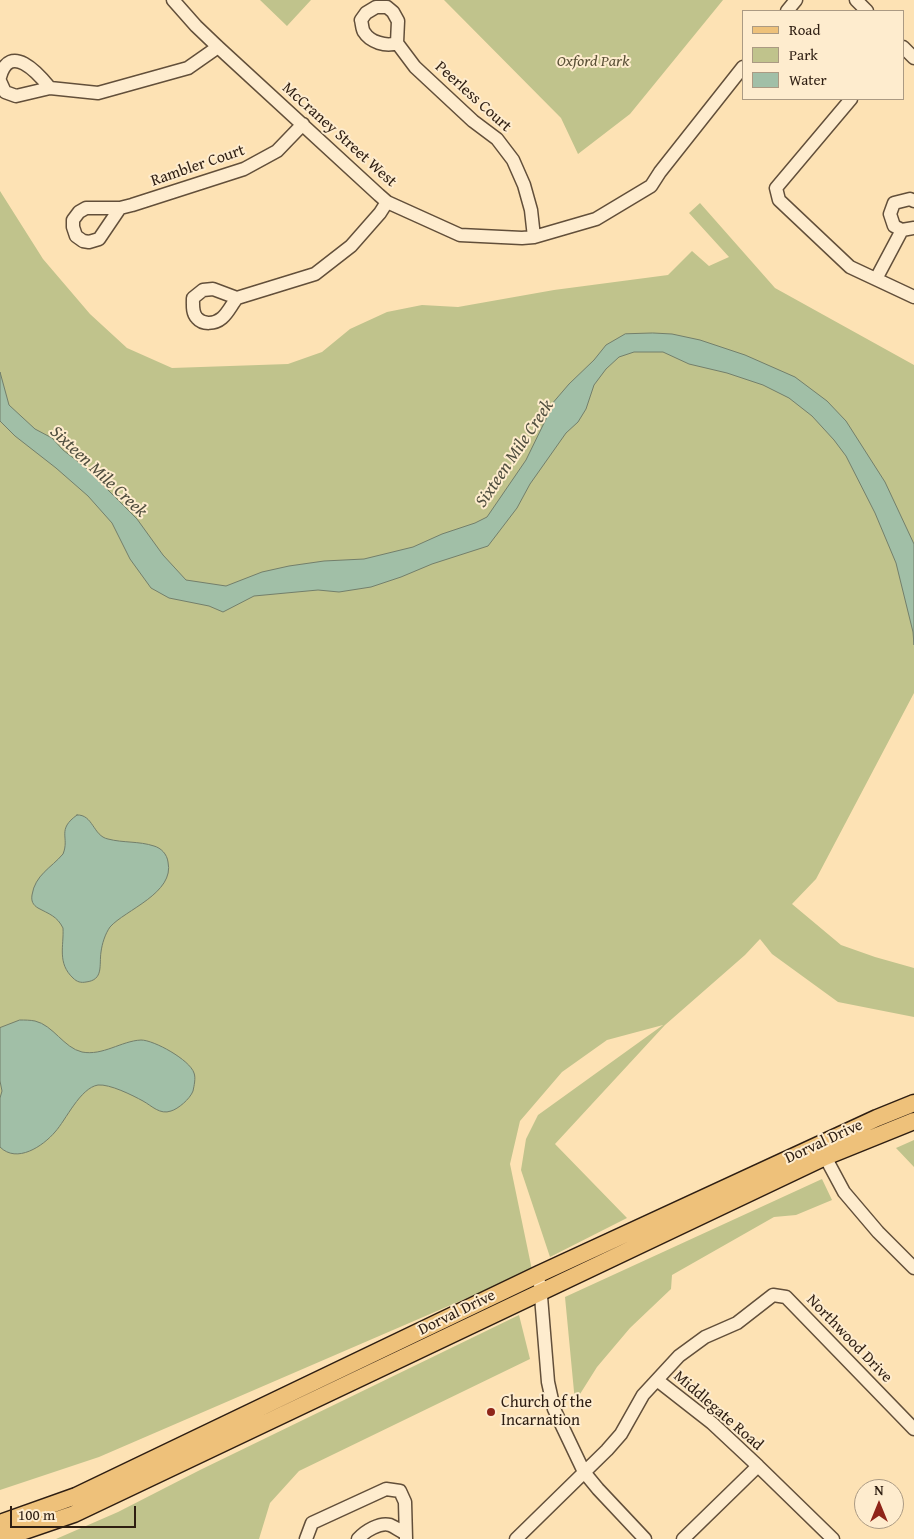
<!DOCTYPE html>
<style>
body{margin:0}
#map{position:relative;width:914px;height:1539px;overflow:hidden;background:#fde2b4;font-family:"Gentium Book Plus",serif}
canvas{display:block}
.legend{position:absolute;left:742px;top:10px;width:162px;height:90px;box-sizing:border-box;background:#feecce;border:1px solid #ab9a83;margin:0;padding:6px 9px;list-style:none;font-size:15px;color:#2e1e12}
.legend li{display:flex;align-items:center;gap:10px;height:25px}
.legend b{width:25px;border:1px solid #ab9a83}
.north{position:absolute;left:854px;top:1479px;width:50px;height:50px;box-sizing:border-box;background:#feecce;border:1px solid #ab9a83;border-radius:50%;rotate:0deg;font-size:14px;font-weight:700;line-height:20px;text-align:center;color:#2e1e12}
.north::after{content:'';display:block;margin:auto;width:18px;height:22px;background:#8f2418;clip-path:polygon(50% 0,100% 100%,50% 72%,0 100%)}
.scale{position:absolute;left:10px;top:1506px;width:126px;height:22px;box-sizing:border-box;border:2px solid #2e1e12;border-top:0;padding-left:6px;font-size:15px;line-height:18px;white-space:nowrap;color:#2e1e12;-webkit-text-stroke:4px #feecce;paint-order:stroke}
</style>
<div id="map">
<canvas width="914" height="1539"></canvas>
<ul class="legend">
<li><b style="height:6px;background:#eec17a"></b>Road</li>
<li><b style="height:14px;background:#c0c38c"></b>Park</li>
<li><b style="height:14px;background:#a1bfa7"></b>Water</li>
</ul>
<div class="north">N</div>
<div class="scale">100 m</div>
</div>
<script>
const c = document.querySelector('canvas').getContext('2d');
c.lineJoin = 'round';
function paint(path, color) {
  c.fillStyle = color;
  c.fill(path, 'evenodd');
}
function strokePath(path, color, width, dash) {
  c.strokeStyle = color;
  c.lineWidth = width;
  c.lineCap = dash ? 'butt' : 'round';
  c.setLineDash(dash || []);
  c.stroke(path);
}
function write(font, color, halo, rows, align = 'center') {
  c.font = font + ' "Gentium Book Plus",serif';
  c.lineWidth = 4;
  c.setLineDash([]);
  c.textBaseline = 'middle';
  c.strokeStyle = halo;
  c.fillStyle = color;
  for (const [text, x, y, turn = 0] of rows) {
    c.save();
    c.translate(x, y);
    c.rotate((+turn || 0) * Math.PI / 180);
    c.textAlign = isNaN(turn) ? turn : align;
    if (halo) c.strokeText(text, 0, 0);
    c.fillText(text, 0, 0);
    c.restore();
  }
}
const green = new Path2D(`
 M 260,0 L 311,0 L 287,26 Z
 M 444,0 L 723,0 L 630,114 L 578,154 L 561,118 Z
 M 0,191 L 43,259 L 90,314 L 127,348 L 172,368 L 288,364 L 322,352 L 350,329 L 387,312 L 422,305 L 458,307 L 554,290 L 668,275 L 692,251 L 709,266 L 729,257 L 689,213 L 700,203 L 775,288 L 914,365 L 914,693 L 816,879 L 792,904 L 841,945 L 875,957 L 914,968 L 914,1017 L 838,1002 L 772,954 L 760,939 L 745,955 L 665,1025 L 555,1144 L 627,1218 L 550,1257 L 521,1170 L 526,1139 L 538,1115 L 663,1025 L 607,1040 L 562,1072 L 520,1121 L 510,1164 L 532,1270 L 99,1457 L 0,1490 Z
 M 914,1140 L 914,1167 L 896,1148 Z
 M 822,1179 L 832,1200 L 796,1215 L 774,1217 L 672,1275 L 671,1289 L 630,1328 L 597,1367 L 575,1402 L 565,1297 Z
 M 519,1315 L 530,1359 L 299,1471 L 270,1503 L 259,1539 L 56,1539 L 118,1512 L 200,1470 Z`);
const water = new Path2D(`
 M 653,333 L 672,334 L 700,340 L 745,355 L 795,377 L 827,401 L 846,421 L 885,482 L 914,544 L 914,645 L 913,632 L 896,563 L 875,513 L 846,456 L 834,440 L 812,416 L 789,398 L 763,385 L 727,373 L 689,364 L 663,352 L 634,352 L 619,357 L 606,369 L 594,385 L 586,409 L 578,422 L 566,433 L 530,484 L 517,508 L 488,546 L 432,564 L 401,577 L 371,587 L 339,592 L 318,590 L 254,596 L 223,612 L 209,606 L 169,598 L 151,588 L 130,559 L 112,523 L 88,496 L 56,468 L 15,436 L 0,421 L 0,372 L 9,405 L 35,429 L 52,438 L 63,450 L 86,468 L 137,519 L 163,555 L 186,580 L 226,586 L 262,572 L 289,566 L 324,561 L 364,559 L 413,547 L 442,534 L 475,523 L 487,517 L 526,460 L 546,419 L 545,412 L 569,384 L 594,360 L 606,345 L 625,334 Z
 M 77,815 C 93,814 93,836 108,839 C 123,843 139,841 154,846 C 161,848 167,854 168,862 C 175,893 125,910 110,927 C 105,934 102,944 101,952 C 99,965 104,980 86,982 C 81,983 77,982 73,978 C 57,963 64,946 63,928 C 57,916 49,914 38,908 C 33,905 31,901 32,895 C 35,875 51,868 63,854 C 70,837 56,830 77,815 Z
 M 20,1020 C 25,1020 30,1020 35,1021 C 53,1025 64,1048 82,1052 C 103,1056 121,1041 141,1040 C 154,1040 190,1060 194,1073 C 196,1078 194,1086 193,1091 C 190,1099 178,1109 171,1111 C 160,1115 152,1106 143,1101 C 132,1095 110,1084 98,1085 C 80,1088 66,1120 55,1132 C 43,1146 17,1164 0,1147 L 0,1098 L 2,1091 L 0,1081 L 0,1028 Z`);
const minor = new Path2D(`
 M 173,0 L 196,26 L 218,47 L 379,195 L 387,202 L 460,235 L 522,238 L 534,237 L 596,219 L 651,186 L 660,172 L 743,67
 M 856,0 L 867,11
 M 787,11 L 796,0
 M 397,43 C 386,47 370,42 364,32 C 362,29 362,23 361,20 L 366,13 L 376,7 L 387,7 L 393,12 L 398,21 L 397,43 L 415,67 L 473,121 L 497,139 L 513,160 L 524,185 L 531,210 L 534,237
 M 903,47 L 914,58
 M 0,77 C 10,42 38,73 50,88
 M 0,81 L 5,92 L 16,96 L 50,88 L 98,93 L 188,68 L 218,47
 M 851,99 L 776,188 L 779,200 L 850,267 L 914,297
 M 914,201 L 910,199 L 894,203 L 890,214 L 894,226 L 902,230 L 914,228
 M 120,208 L 99,239 L 89,242 L 83,241 L 76,236 L 73,227 L 73,220 L 79,212 L 86,208 L 120,208 L 132,205 L 244,169 L 277,151 L 303,124
 M 876,279 L 902,230
 M 237,298 C 232,304 228,313 222,318 C 215,324 203,325 197,318 C 192,313 193,305 193,298 L 203,290 L 213,289 L 237,298 L 315,274 L 351,246 L 380,213 L 387,202
 M 822,1151 L 844,1192 L 878,1232 L 914,1268
 M 540,1284 L 548,1382 L 554,1409 L 584,1472 L 598,1489 L 645,1539
 M 657,1380 L 712,1423 L 758,1466
 M 306,1539 L 312,1523 L 386,1489 L 400,1491 L 405,1502 L 406,1539
 M 358,1539 C 365,1531 380,1522 390,1525 C 395,1527 400,1531 405,1533
 M 516,1539 L 607,1450 L 621,1434 L 643,1395 L 679,1356 L 705,1337 L 737,1323 L 773,1295 L 786,1297 L 914,1429
 M 683,1539 L 758,1466 L 833,1539`);
const major = new Path2D(`
 M 0,1523 L 76,1496 L 539,1274 L 877,1118 L 914,1103
 M 1,1539 L 74,1514 L 825,1157 L 914,1121`);
const markers = [
 [491,1412,5,"#8f2418"]
];
const parkNames = [
 ["Oxford Park",593,62]
];
const streetNames = [
 ["Peerless Court",473,97,42],
 ["McCraney Street West",339,135,42],
 ["Rambler Court",198,166,-19],
 ["Dorval Drive",824,1142,-25],
 ["Dorval Drive",457,1313,-26],
 ["Northwood Drive",849,1339,46],
 ["Middlegate Road",718,1411,41]
];
const poiNames = [
 ["Church of the",501,1403],
 ["Incarnation",501,1421]
];
const waterNames = [
 ["Sixteen Mile Creek",515,454,-56],
 ["Sixteen Mile Creek",98,472,43]
];
paint(green, '#c0c38c');
paint(water, '#a1bfa7');
strokePath(water, '#737f6b', 1);
strokePath(minor, '#624f3a', 15);
strokePath(major, '#2e1e12', 19);
strokePath(minor, '#feecce', 12);
strokePath(major, '#eec17a', 16);
for (const [x, y, r, color] of markers) {
  const dot = new Path2D();
  dot.arc(x, y, r, 0, 2 * Math.PI);
  c.fillStyle = color;
  c.fill(dot);
  strokePath(dot, '#feecce', 2);
}
write('italic 16px', '#5a5037', '#feecce', parkNames);
write('16px', '#2e1e12', '#feecce', streetNames);
write('16px', '#2e1e12', '#feecce', poiNames, 'left');
write('italic 18px', '#504e3f', '#feecce', waterNames);
</script>
